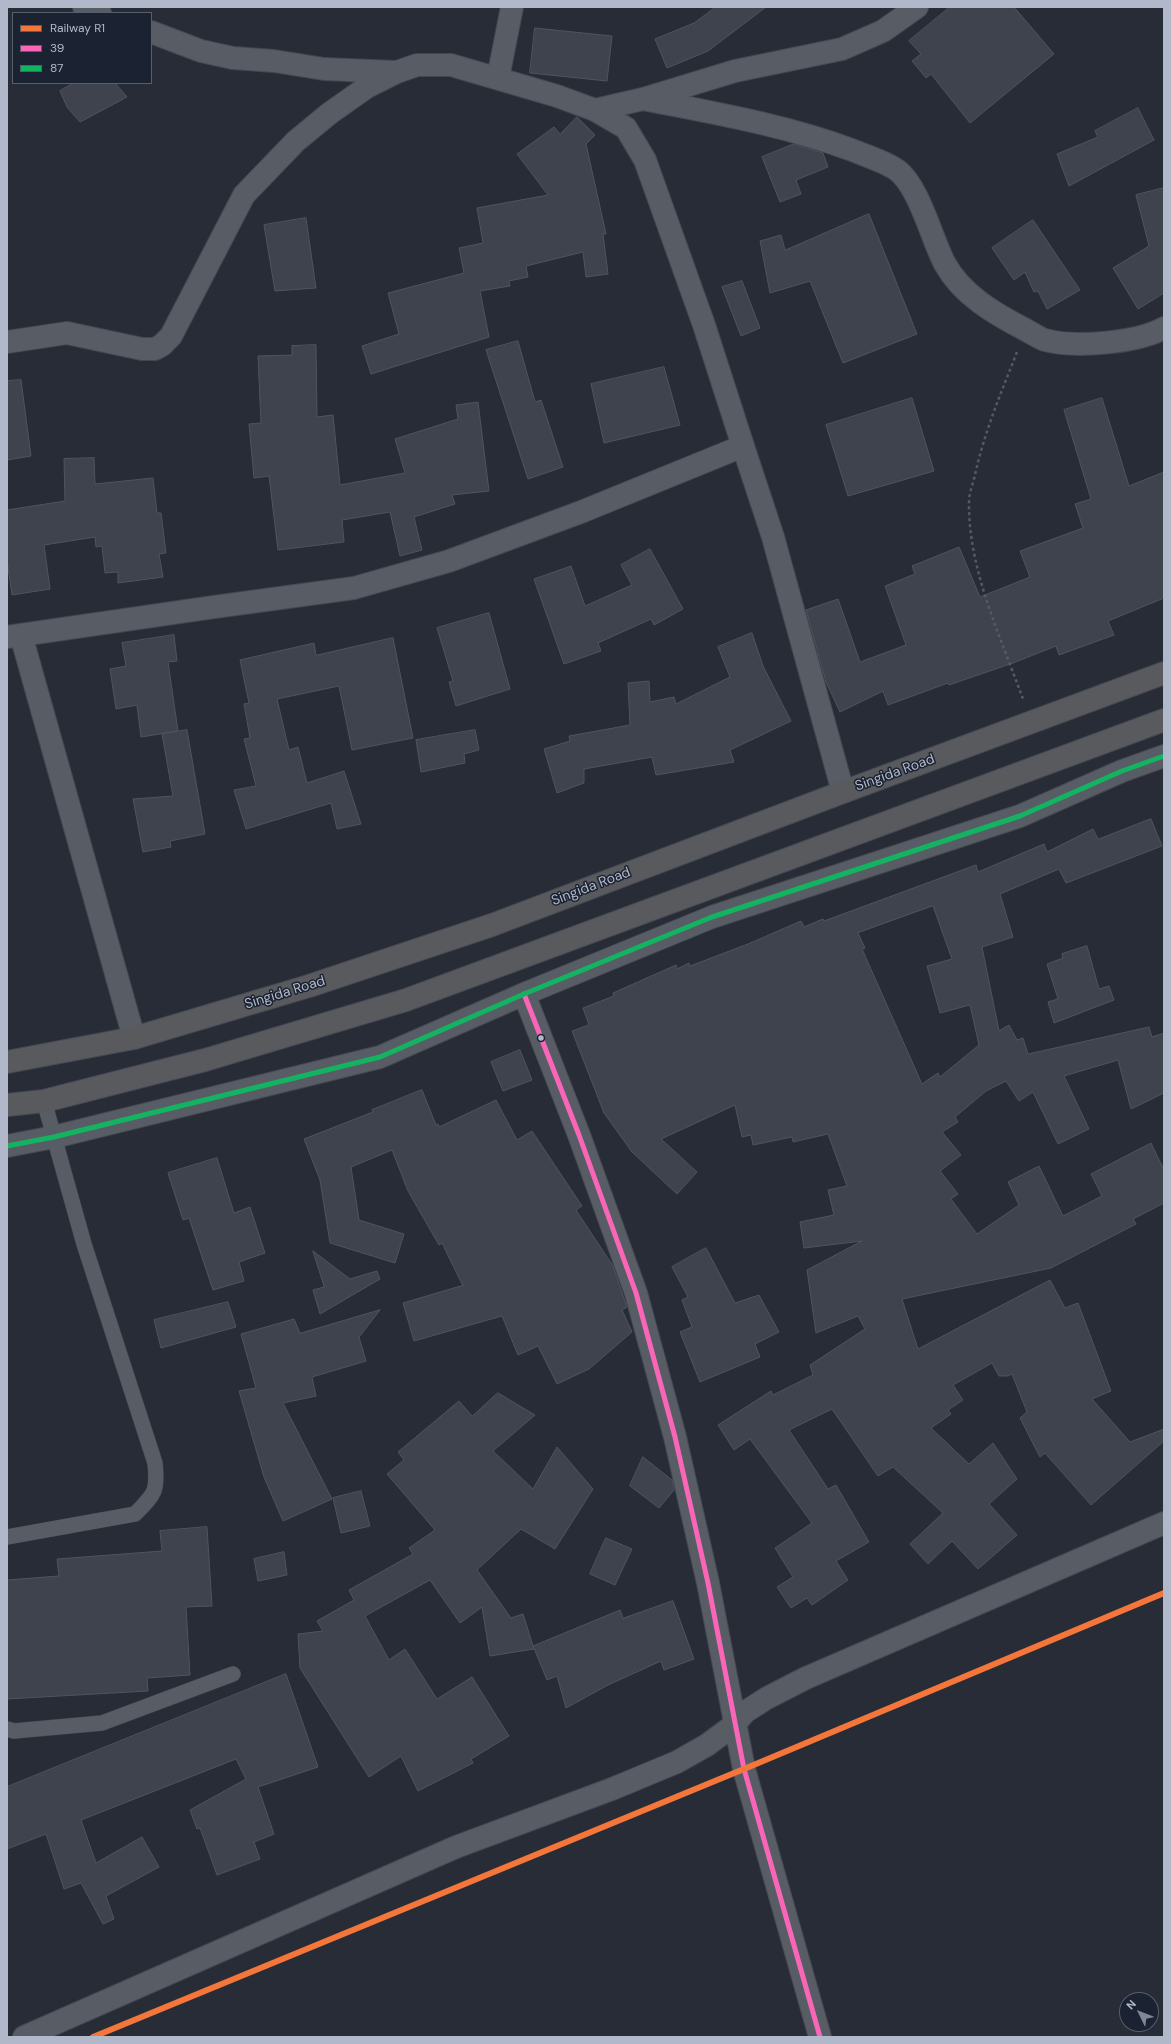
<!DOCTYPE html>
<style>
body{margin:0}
#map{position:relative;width:1171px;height:2044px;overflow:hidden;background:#272c37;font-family:"DM Sans",sans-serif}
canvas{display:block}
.frame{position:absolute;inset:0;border:8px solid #b1b8c9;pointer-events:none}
.legend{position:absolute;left:12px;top:12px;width:140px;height:72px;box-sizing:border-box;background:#1b2232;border:1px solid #575e6e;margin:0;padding:5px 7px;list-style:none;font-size:12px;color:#b1b8c9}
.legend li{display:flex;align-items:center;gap:8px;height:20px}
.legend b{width:20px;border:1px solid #575e6e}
.north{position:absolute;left:1119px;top:1992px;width:40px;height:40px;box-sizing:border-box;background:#1b2232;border:1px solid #575e6e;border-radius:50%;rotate:313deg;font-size:11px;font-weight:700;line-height:16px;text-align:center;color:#b1b8c9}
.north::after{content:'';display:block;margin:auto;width:14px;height:18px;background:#818796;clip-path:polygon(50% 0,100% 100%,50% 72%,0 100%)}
</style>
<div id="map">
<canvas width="1171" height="2044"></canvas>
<div class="frame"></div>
<ul class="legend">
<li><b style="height:5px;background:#f5763a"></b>Railway R1</li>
<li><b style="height:5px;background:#fa66b7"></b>39</li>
<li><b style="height:5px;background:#13b361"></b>87</li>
</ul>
<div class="north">N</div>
</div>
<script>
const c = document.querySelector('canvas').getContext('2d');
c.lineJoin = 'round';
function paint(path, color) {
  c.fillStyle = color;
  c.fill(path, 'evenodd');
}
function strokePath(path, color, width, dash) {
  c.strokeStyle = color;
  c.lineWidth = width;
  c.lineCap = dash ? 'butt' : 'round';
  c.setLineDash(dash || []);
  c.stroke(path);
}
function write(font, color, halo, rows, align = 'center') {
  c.font = font + ' "DM Sans",sans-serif';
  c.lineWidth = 3;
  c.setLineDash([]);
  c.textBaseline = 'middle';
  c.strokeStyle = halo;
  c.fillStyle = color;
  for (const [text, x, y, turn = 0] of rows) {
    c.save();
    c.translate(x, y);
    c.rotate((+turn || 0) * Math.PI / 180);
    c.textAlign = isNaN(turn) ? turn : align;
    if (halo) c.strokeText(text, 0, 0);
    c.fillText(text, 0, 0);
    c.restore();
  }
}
const building = new Path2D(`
 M 716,7 L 766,7 L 708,51 L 667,68 L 655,39 L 694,23 Z
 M 950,7 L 1014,7 L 1054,54 L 970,123 L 931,74 L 926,78 L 912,61 L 921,54 L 909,41 Z
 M 535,28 L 612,36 L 607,81 L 530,73 Z
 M 74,83 L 115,83 L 127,97 L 80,122 L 67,107 L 60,91 Z
 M 1138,108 L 1154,140 L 1069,186 L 1057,154 L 1098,137 L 1095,131 Z
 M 577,117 L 595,135 L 586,144 L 606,234 L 603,234 L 608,274 L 586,277 L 583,252 L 526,266 L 528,277 L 509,281 L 510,286 L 480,291 L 489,337 L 371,374 L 362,346 L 399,334 L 388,293 L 464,273 L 459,248 L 483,243 L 477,208 L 548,195 L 517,154 L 554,127 L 560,134 Z
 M 794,144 L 823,153 L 828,167 L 796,180 L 801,194 L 780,202 L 762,157 Z
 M 1164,188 L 1164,293 L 1138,309 L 1113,268 L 1149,246 L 1136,195 Z
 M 869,214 L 917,334 L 843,363 L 810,281 L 770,293 L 760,241 L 781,235 L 785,250 Z
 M 306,218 L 316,288 L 275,291 L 264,225 Z
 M 1033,220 L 1080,290 L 1047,309 L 1038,291 L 1034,292 L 1025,272 L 1014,280 L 992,248 Z
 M 742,281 L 760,328 L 741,336 L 722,287 Z
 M 518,341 L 535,402 L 541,400 L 563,467 L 528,479 L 486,350 Z
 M 316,345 L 317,417 L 333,415 L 340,485 L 405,473 L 395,439 L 458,419 L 456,405 L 478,402 L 489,491 L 452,495 L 455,504 L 414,517 L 422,550 L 400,556 L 390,512 L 342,520 L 344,542 L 278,550 L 269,476 L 254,478 L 249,424 L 261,423 L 258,356 L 292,355 L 292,346 Z
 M 664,367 L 680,425 L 604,443 L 591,384 Z
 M 21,380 L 31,456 L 7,460 L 7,381 Z
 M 912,398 L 934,471 L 848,496 L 826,425 Z
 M 1102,398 L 1129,486 L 1164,472 L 1164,598 L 1108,621 L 1114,635 L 1059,655 L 1056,646 L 1013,663 L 949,685 L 948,683 L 888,705 L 883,691 L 840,712 L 826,682 L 806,610 L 838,599 L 860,662 L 906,645 L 885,586 L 915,574 L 912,566 L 959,547 L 980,597 L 1030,577 L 1020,551 L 1083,528 L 1075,504 L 1091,499 L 1064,410 Z
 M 94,458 L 95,484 L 153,478 L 157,513 L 161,513 L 166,553 L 159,554 L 163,577 L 118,583 L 118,572 L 105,573 L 102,546 L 96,547 L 95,537 L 44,545 L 50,589 L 12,595 L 7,560 L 7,510 L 65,501 L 64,459 Z
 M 650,549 L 683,609 L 654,625 L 651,619 L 598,643 L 601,651 L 564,664 L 534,579 L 571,566 L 585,606 L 632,585 L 621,565 Z
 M 489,613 L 510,689 L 456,706 L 449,682 L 453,681 L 437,628 Z
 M 752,633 L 763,666 L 791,721 L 730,750 L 734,762 L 656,775 L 652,757 L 584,769 L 584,783 L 557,793 L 544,749 L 570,741 L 569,736 L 630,725 L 628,683 L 649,681 L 650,702 L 674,697 L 676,704 L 730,677 L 718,647 Z
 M 174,635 L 177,661 L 168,662 L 178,731 L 141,737 L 137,705 L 116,709 L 110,669 L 126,666 L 122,643 Z
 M 393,638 L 413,738 L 352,750 L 339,686 L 277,699 L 289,750 L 298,747 L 307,783 L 344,771 L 361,824 L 337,829 L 331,803 L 246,829 L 234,790 L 256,786 L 244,739 L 250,738 L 244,704 L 249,703 L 240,660 L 314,643 L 316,655 Z
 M 187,730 L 205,834 L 170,841 L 171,847 L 143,852 L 133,799 L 173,796 L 162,734 Z
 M 475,730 L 479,750 L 464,754 L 465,763 L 421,772 L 416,740 Z
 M 1151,819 L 1162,846 L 1066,883 L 1059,869 L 1000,894 L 1013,937 L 982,947 L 999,1031 L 1009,1025 L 1017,1040 L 1023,1038 L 1028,1054 L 1149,1027 L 1152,1037 L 1164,1033 L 1164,1093 L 1131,1109 L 1118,1060 L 1064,1076 L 1089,1129 L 1058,1144 L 1033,1092 L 1019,1101 L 1006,1081 L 986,1091 L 955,1117 L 958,1122 L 942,1132 L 961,1155 L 940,1171 L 958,1194 L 951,1199 L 977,1234 L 1019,1205 L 1008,1182 L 1039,1166 L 1063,1216 L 1102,1196 L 1091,1174 L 1151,1143 L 1164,1170 L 1164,1203 L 1133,1219 L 1136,1224 L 1051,1268 L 902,1299 L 918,1349 L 1050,1280 L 1065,1308 L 1078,1303 L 1111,1391 L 1092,1399 L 1130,1442 L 1164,1429 L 1164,1441 L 1091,1505 L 1045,1453 L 1040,1457 L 1020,1418 L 1027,1412 L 1012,1374 L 1008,1376 L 999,1376 L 992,1363 L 953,1385 L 963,1400 L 948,1410 L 951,1414 L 931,1428 L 969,1464 L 993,1443 L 1017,1479 L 989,1504 L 1017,1535 L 978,1569 L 952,1541 L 928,1564 L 910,1544 L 943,1513 L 893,1467 L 878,1476 L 832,1409 L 789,1430 L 828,1489 L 836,1485 L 869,1542 L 836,1561 L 848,1580 L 812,1605 L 807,1598 L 791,1608 L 777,1587 L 793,1577 L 775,1548 L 812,1523 L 750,1439 L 734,1450 L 718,1425 L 771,1391 L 773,1395 L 813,1375 L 810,1365 L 865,1329 L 858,1316 L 816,1333 L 807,1270 L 862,1241 L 804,1248 L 800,1222 L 834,1215 L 828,1190 L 847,1186 L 828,1134 L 793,1142 L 792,1137 L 753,1145 L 751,1135 L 742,1137 L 735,1105 L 661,1139 L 697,1172 L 677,1194 L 632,1152 L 604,1113 L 572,1031 L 589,1025 L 583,1008 L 614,996 L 613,993 L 676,965 L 677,969 L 689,963 L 690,966 L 748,944 L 801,921 L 804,927 L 823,919 L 824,921 L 976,865 L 978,872 L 1044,844 L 1047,852 L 1093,829 L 1098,839 ZM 933,906 L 952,959 L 927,966 L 940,1013 L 970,1005 L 979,1045 L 940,1077 L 938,1073 L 922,1084 L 862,949 L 865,948 L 858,933 Z
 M 1087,946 L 1099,989 L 1109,986 L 1114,1000 L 1054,1023 L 1048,1002 L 1058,999 L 1047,964 L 1063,958 L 1062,954 Z
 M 520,1050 L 532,1080 L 503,1091 L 491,1062 Z
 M 422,1090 L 436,1125 L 438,1124 L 439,1127 L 496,1100 L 517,1140 L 532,1131 L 582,1206 L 576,1210 L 613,1266 L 627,1307 L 622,1310 L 632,1332 L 589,1369 L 557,1384 L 538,1346 L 518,1355 L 502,1316 L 414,1341 L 403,1303 L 464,1285 L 462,1284 L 442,1243 L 439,1245 L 408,1191 L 392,1150 L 351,1167 L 359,1220 L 404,1234 L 395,1263 L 330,1243 L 320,1180 L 304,1139 L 373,1112 L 372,1110 Z
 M 217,1158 L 234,1213 L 250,1207 L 265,1253 L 239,1262 L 244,1281 L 213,1290 L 189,1218 L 183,1220 L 168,1173 Z
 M 706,1248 L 735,1303 L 759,1295 L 779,1332 L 755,1344 L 760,1357 L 700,1382 L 680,1332 L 692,1327 L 682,1300 L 688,1297 L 672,1267 Z
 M 313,1251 L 350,1279 L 377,1271 L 380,1279 L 320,1314 L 313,1290 L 324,1287 Z
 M 228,1302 L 236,1327 L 161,1348 L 154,1320 Z
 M 380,1310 L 359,1337 L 366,1361 L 312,1377 L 316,1396 L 283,1403 L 332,1499 L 283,1521 L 264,1477 L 239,1391 L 256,1388 L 241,1334 L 294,1319 L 300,1333 Z
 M 498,1393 L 535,1415 L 493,1451 L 533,1489 L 557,1447 L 593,1489 L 555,1549 L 521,1529 L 477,1570 L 511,1618 L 523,1614 L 534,1649 L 490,1656 L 482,1607 L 460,1623 L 430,1580 L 365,1616 L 389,1660 L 405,1649 L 437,1699 L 472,1677 L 509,1736 L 471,1759 L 473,1763 L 418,1791 L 401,1756 L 369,1777 L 300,1668 L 298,1634 L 323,1631 L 317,1621 L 354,1600 L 349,1590 L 413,1554 L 409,1548 L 435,1530 L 387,1474 L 404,1460 L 398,1452 L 459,1401 L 472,1416 Z
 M 643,1457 L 672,1480 L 674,1490 L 659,1508 L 630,1486 Z
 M 361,1491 L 370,1526 L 341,1533 L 333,1498 Z
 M 207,1527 L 212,1606 L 186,1607 L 190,1675 L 147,1678 L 148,1691 L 7,1699 L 7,1580 L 59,1576 L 57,1559 L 162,1551 L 160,1531 Z
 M 606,1538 L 632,1549 L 615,1585 L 590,1574 Z
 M 284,1552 L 287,1575 L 258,1581 L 254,1559 Z
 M 673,1601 L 694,1659 L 664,1670 L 661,1661 L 608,1685 L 566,1708 L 557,1676 L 547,1680 L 533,1646 L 620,1610 L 623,1618 Z
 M 286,1674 L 318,1767 L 258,1787 L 274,1834 L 254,1842 L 260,1859 L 217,1875 L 200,1828 L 197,1829 L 190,1810 L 246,1779 L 236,1759 L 81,1820 L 96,1863 L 142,1837 L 159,1867 L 106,1896 L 114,1919 L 103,1924 L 81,1883 L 64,1889 L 46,1834 L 7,1849 L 7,1787 Z`);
const path = new Path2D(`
 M 1017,352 C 1001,393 984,433 975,475 C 973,484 969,493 969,502 C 968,569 1001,638 1023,699`);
const lane = new Path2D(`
 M 7,1537 L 135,1514 C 155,1494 158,1491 155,1463 L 84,1244 L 44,1101
 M 7,1729 L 14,1731 L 102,1723 L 233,1674`);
const street = new Path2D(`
 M 84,7 L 100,13
 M 151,32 L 201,51 L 233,58 L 274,61 L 324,69 L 395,72
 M 498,78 L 512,7
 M 643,99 C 714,113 785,125 852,150 C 866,156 884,161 897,170 C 919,186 932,240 945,264 C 962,295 995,314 1026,330 C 1032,333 1039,338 1045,340 C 1075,348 1137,343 1164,328
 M 595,110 L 643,99 L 735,71 L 842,49 L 883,31 L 917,7
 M 7,342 L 67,333 L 142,349 L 155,349 L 162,345 L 171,336 L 244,195 L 296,141 L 330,113 L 367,87 L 397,72 L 417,65 L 451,65 L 557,96 L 595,110 L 626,128 L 645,160 L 704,325 L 743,446 L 773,537 L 843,792
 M 21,635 L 134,1038
 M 7,637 L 214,607 L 354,588 L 449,561 L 581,512 L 743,446
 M 524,994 L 579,1135 L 636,1293 L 675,1437 L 708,1583 L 744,1769 L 820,2037
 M 7,1146 L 54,1137 L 380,1057 L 524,994 L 712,917 L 1020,816 L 1122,771 L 1164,756
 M 24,2037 L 456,1847 L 612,1789 L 677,1762 L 707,1745 L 734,1725 L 745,1712 L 767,1698 L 806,1678 L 1164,1523`);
const highway = new Path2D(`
 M 7,1062 L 134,1038 L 309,986 L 492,925 L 843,792 L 1164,673
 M 7,1105 L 44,1101 L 205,1060 L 406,1000 L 1164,720`);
const bus1 = new Path2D(`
 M 524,994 L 579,1135 L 636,1293 L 675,1437 L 708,1583 L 744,1769 L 820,2037`);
const bus2 = new Path2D(`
 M 7,1146 L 54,1137 L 380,1057 L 524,994 L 712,917 L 1020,816 L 1122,771 L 1164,756`);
const rail1 = new Path2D(`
 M 93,2037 L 744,1769 L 1164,1593`);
const markers = [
 [541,1038,3.5,"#b1b8c9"]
];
const streetNames = [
 ["Singida Road",895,773,-20],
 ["Singida Road",591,887,-21],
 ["Singida Road",285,993,-17]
];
paint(building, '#3f434d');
strokePath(building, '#4f545f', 1);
strokePath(lane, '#444850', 16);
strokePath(street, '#444850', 24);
strokePath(highway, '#444853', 24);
strokePath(path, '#555a62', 2.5, [3, 3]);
strokePath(lane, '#585c64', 15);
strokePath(street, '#585c64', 22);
strokePath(highway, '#585a5e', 22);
strokePath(bus1, '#fa66b7', 5);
strokePath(bus2, '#13b361', 5);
strokePath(rail1, '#f5763a', 6);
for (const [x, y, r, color] of markers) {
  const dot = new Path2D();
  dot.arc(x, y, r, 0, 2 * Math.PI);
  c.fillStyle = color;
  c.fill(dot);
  strokePath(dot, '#1b2232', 1.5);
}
write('14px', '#b1b8c9', '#1b2232', streetNames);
</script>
